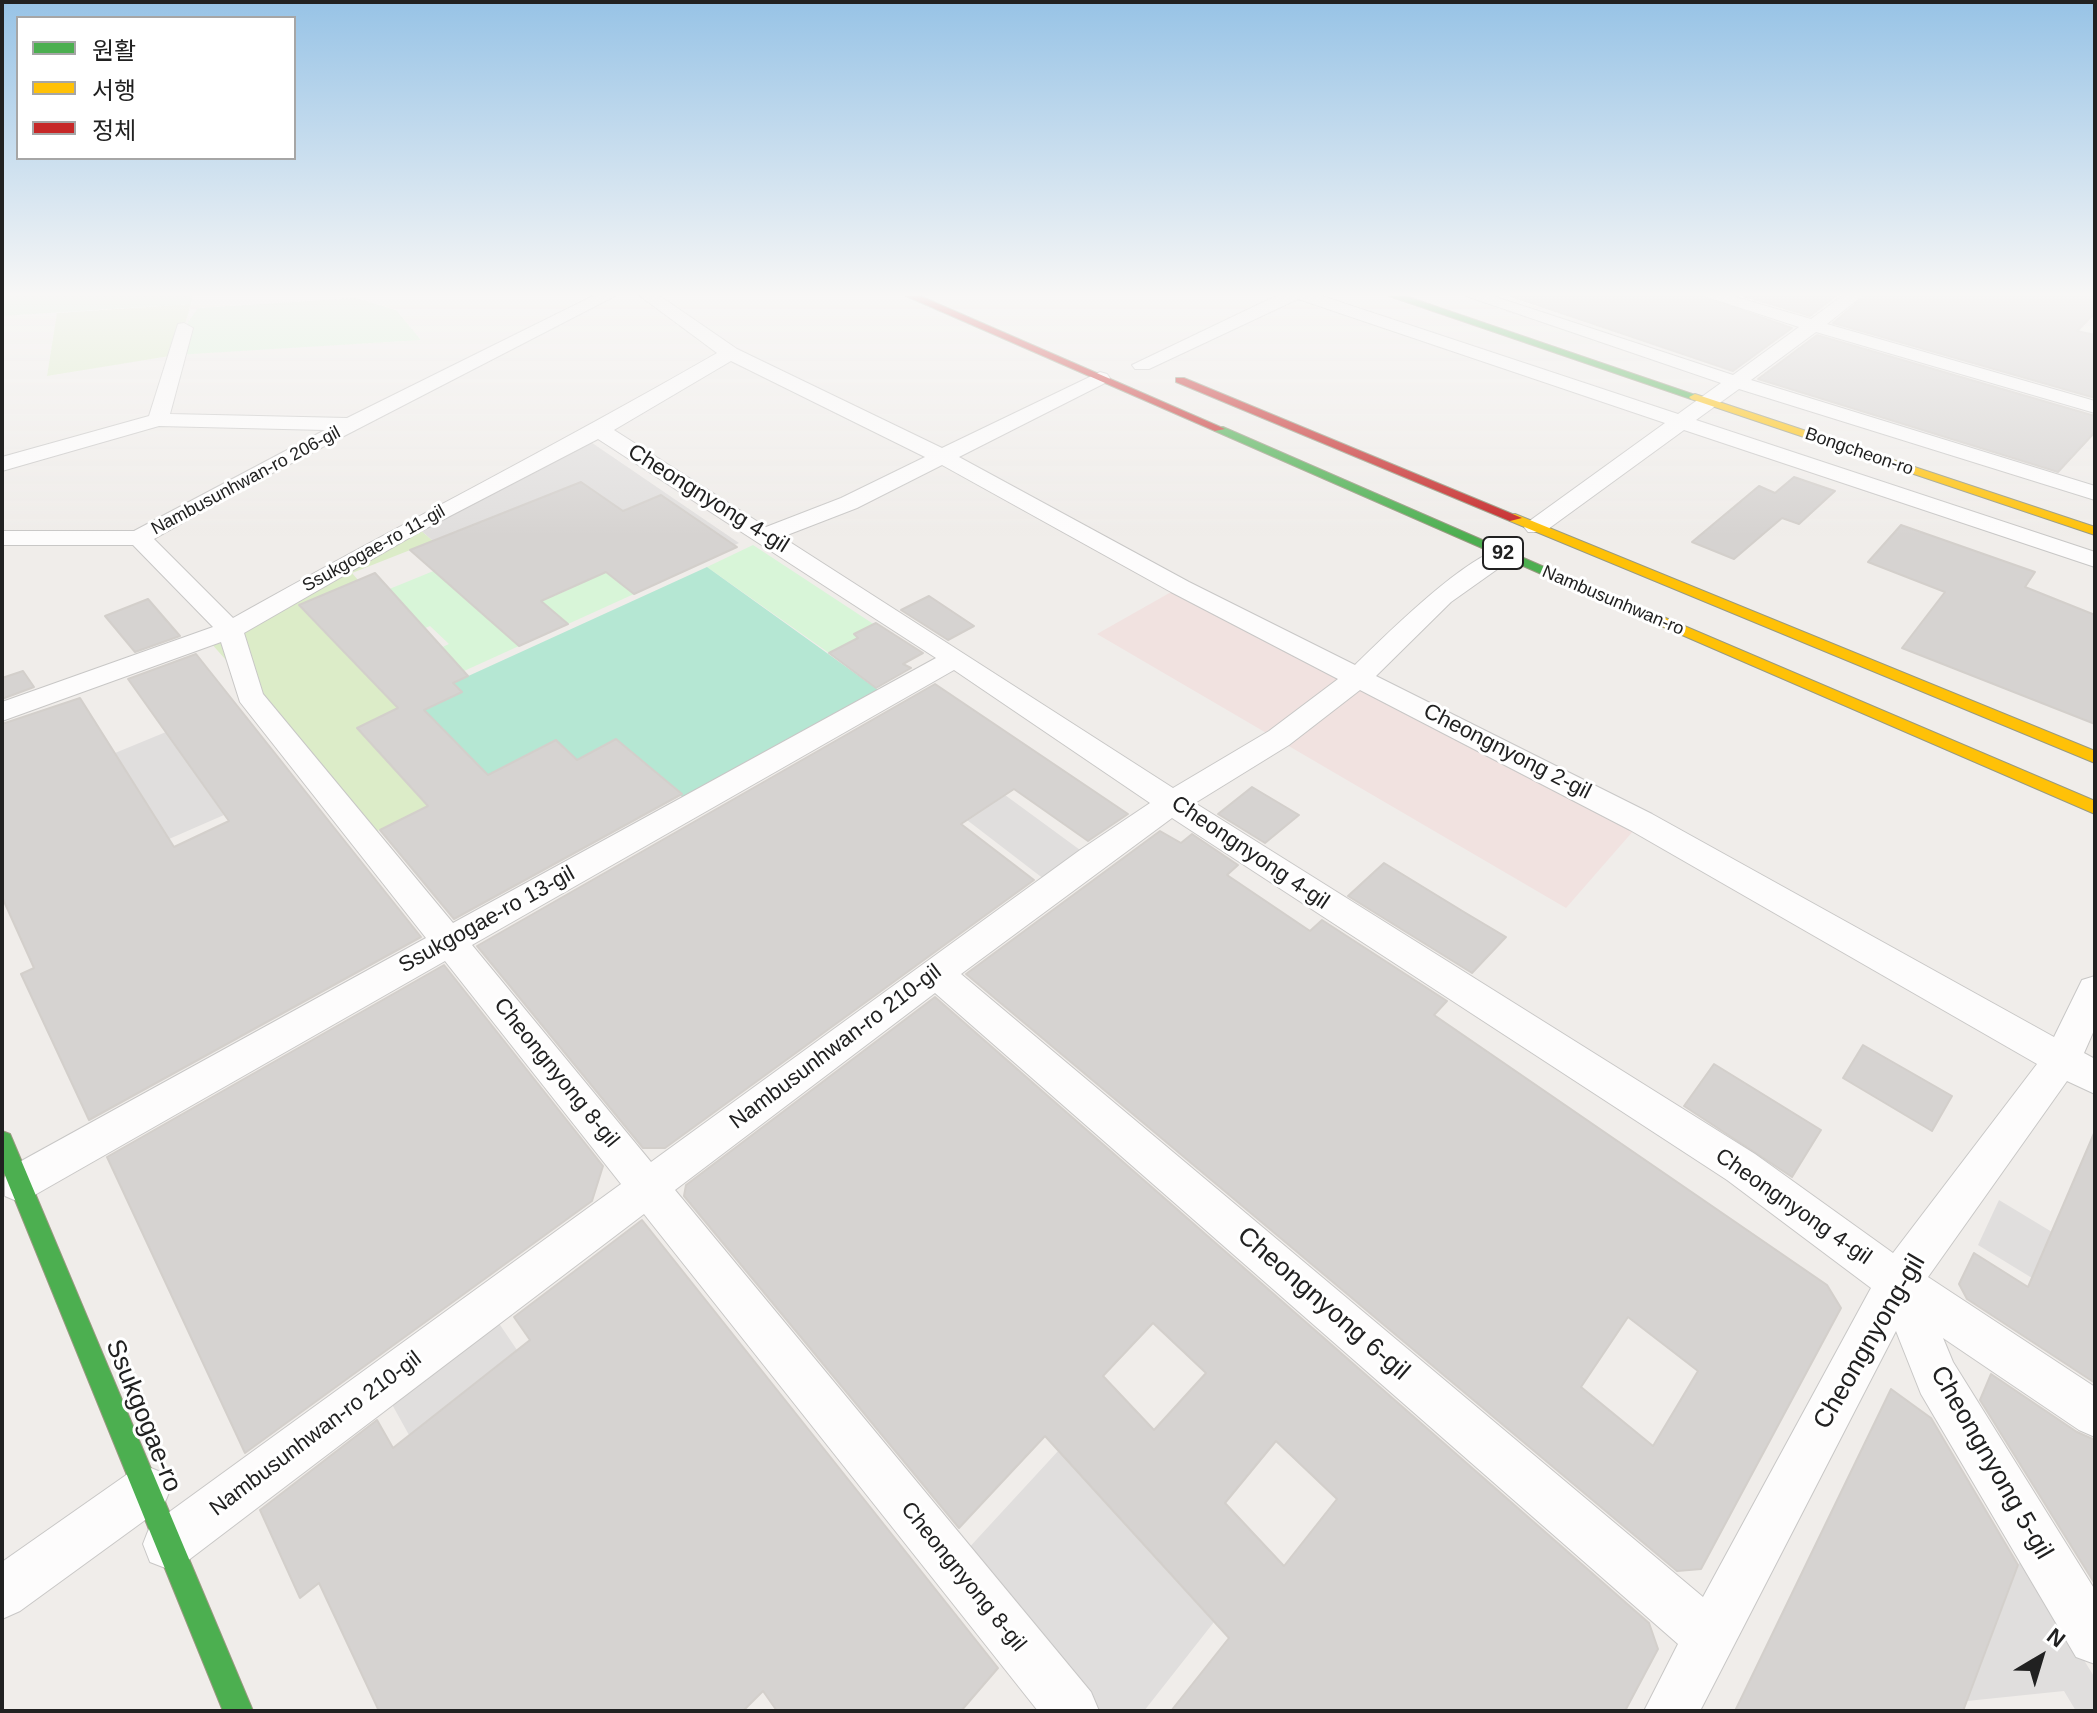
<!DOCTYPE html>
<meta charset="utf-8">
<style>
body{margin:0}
#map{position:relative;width:2097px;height:1713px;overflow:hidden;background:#f0edea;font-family:Arial,"Noto Sans KR",sans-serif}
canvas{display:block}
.frame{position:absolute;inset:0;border:4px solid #212121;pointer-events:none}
.legend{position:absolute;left:16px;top:16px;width:280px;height:144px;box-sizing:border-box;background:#fff;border:2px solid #a6a6a6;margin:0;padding:10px 14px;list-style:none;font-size:24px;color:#212121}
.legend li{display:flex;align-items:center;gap:16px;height:40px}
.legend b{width:40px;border:2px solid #a6a6a6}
.north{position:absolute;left:2001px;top:1617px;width:80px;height:80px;-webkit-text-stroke:6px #fff;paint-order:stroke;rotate:38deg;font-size:22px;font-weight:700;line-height:32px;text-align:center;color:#212121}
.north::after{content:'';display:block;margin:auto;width:28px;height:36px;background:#212121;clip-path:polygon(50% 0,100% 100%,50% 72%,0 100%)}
</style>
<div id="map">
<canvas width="2097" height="1713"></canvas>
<div class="frame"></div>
<ul class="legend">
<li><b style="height:10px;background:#4caf50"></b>원활</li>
<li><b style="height:10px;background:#ffc107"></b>서행</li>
<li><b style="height:10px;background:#c62828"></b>정체</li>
</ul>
<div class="north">N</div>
</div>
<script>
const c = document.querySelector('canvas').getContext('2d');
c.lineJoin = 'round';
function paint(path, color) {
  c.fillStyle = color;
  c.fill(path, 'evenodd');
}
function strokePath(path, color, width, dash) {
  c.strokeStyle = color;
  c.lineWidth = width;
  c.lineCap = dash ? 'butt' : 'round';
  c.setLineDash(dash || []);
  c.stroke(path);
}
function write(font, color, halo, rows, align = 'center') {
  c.font = font + ' Arial,sans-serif';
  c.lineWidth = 6;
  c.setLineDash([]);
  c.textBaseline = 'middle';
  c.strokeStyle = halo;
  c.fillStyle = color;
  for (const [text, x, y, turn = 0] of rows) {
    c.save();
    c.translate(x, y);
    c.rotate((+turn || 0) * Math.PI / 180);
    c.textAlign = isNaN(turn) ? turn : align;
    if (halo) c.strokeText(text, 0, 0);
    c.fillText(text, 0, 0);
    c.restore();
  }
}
const commercial = new Path2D(`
 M 1180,587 L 1641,822 L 1566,908 L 1097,634 Z`);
const grass = new Path2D(`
 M 191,304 L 176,355 L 47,376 L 57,313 Z
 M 418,528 L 433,541 L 352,573 L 358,580 L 298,605 L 398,708 L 357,728 L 428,806 L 367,836 L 257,695 L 210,642 Z`);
const park = new Path2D(`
 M 2,296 L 192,296 L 191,304 L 2,316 Z
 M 356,298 L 396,310 L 421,340 L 176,355 L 184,328 L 198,308 Z
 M 551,529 L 634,594 L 568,624 L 541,601 L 568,590 Z
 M 753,545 L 878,627 L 829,653 L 707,567 Z
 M 458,561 L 439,575 L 519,646 L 464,671 L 446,655 L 418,658 L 449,644 L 430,626 L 407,636 L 360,601 Z`);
const pitch = new Path2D(`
 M 707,567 L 884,694 L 690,804 L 616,739 L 577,760 L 555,740 L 488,775 L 424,710 L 461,692 L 453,683 Z`);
const parking = new Path2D(`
 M 582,436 L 739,543 L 676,572 L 605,499 L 581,482 L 433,541 L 418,528 Z
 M 166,732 L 224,815 L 169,839 L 115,753 Z
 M 1005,795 L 1091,858 L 1053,886 L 967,820 Z
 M 1999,1200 L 2052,1232 L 2032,1278 L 1978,1245 Z
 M 496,1319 L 517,1350 L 409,1435 L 389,1399 Z
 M 1059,1450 L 1214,1622 L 1144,1711 L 1072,1711 L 954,1564 Z
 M 2021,1558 L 2095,1678 L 2095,1711 L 2076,1711 L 2064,1691 L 1967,1701 Z`);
const building = new Path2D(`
 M 1511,296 L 1701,296 L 1792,328 L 1733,371 Z
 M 1744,296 L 1836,296 L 1810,316 Z
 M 1865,296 L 2095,296 L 2095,313 L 2077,331 L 2095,335 L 2095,398 L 1833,323 Z
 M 1817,335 L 2095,416 L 2095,432 L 2058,472 L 1758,379 Z
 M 1794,477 L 1835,491 L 1799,524 L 1782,518 L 1734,559 L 1692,542 L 1759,486 L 1775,493 Z
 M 581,482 L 623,511 L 661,495 L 737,547 L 634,594 L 606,572 L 541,601 L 568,624 L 519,646 L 410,550 Z
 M 1901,525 L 2035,572 L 2025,587 L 2095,615 L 2095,724 L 1902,648 L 1945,592 L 1868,562 Z
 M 375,573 L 468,676 L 453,683 L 462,692 L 424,710 L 488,775 L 556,740 L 577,760 L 616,739 L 682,794 L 454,919 L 380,830 L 428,806 L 357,728 L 398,708 L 299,605 Z
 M 929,596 L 974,626 L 948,640 L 901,610 Z
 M 148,599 L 180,636 L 135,652 L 105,616 Z
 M 876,623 L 923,653 L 903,664 L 911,668 L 876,688 L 829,653 L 858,638 L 854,634 Z
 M 196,654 L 421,937 L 89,1120 L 21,974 L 34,968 L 2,897 L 2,724 L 80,698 L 174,847 L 229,821 L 128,679 Z
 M 23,671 L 34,687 L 2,699 L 2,678 Z
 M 935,684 L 1128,814 L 1088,841 L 1014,789 L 961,824 L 1034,880 L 665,1148 L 643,1148 L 477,946 Z
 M 1252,787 L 1299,815 L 1265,843 L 1218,814 Z
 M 1160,831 L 1181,843 L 1192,834 L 1238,865 L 1227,875 L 1310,931 L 1322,920 L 1447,1001 L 1434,1015 L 1827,1285 L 1841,1308 L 1701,1569 L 1677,1571 L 966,974 ZM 1628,1317 L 1698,1371 L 1653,1446 L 1581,1387 Z
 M 1384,863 L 1464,912 L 1506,937 L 1472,973 L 1348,896 Z
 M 444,965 L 603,1166 L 592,1201 L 245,1453 L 107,1157 Z
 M 935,997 L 1649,1623 L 1658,1649 L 1625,1711 L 1171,1711 L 1229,1638 L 1045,1436 L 959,1528 L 684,1196 L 686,1185 ZM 1153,1323 L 1206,1373 L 1154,1430 L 1103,1376 ZM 1276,1441 L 1337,1499 L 1284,1566 L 1225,1503 Z
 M 1863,1045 L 1952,1096 L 1932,1131 L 1843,1078 Z
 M 1714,1064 L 1821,1130 L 1792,1177 L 1684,1106 Z
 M 2095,1131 L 2095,1383 L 1967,1299 L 1959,1284 L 1974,1253 L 2028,1287 Z
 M 642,1220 L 998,1668 L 961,1711 L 777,1711 L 763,1691 L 743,1711 L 379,1711 L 319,1583 L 300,1598 L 260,1510 L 377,1420 L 393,1448 L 530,1340 L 514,1317 Z
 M 1991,1374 L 2077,1432 L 2095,1440 L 2095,1584 L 1980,1400 Z
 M 1891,1389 L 1931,1418 L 2018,1565 L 1963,1711 L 1735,1711 Z`);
const street = new Path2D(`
 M 593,296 L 615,296 L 255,482 L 154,539 L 233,618 C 393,528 558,445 717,353 L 640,296 L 660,296 L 737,349 L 942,448 L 1100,372 L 1107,374 L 1110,378 L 1107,382 L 959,457 L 1189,582 L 1355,665 C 1381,640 1480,540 1513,548 L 1516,553 L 1513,558 L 1451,602 L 1376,676 L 1652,814 L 2054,1037 L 2082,980 L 2095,976 L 2095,1028 L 2084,1053 L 2095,1059 L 2095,1094 L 2067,1081 L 1928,1277 L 2095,1387 L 2095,1437 L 2079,1430 L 1943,1338 L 1953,1362 L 2095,1590 L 2095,1664 L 2076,1657 L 1921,1394 L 1896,1331 L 1700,1711 L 1644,1711 L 1678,1644 L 935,993 L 675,1190 L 1091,1692 L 1099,1711 L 1038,1711 L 644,1214 L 186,1562 L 168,1569 L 150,1562 L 143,1544 L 150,1526 L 621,1184 L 445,961 L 33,1196 L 19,1202 L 5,1196 L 5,1170 L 426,938 L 240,702 L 221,642 L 2,721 L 2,702 L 213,627 L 133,545 L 2,545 L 2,531 L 134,531 L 325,430 L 159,426 L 2,471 L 2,457 L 149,416 L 178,324 L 184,323 L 193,328 L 170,414 L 347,418 ZM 731,361 L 925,457 L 841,498 L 766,527 L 614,430 ZM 598,439 L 936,658 L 453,923 L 263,694 L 244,633 L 423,530 ZM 942,465 L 1171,592 L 1338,679 L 1269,731 L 1173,788 L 782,537 L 857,508 ZM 954,670 L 1150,803 L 1080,850 L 651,1162 L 472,945 ZM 1360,690 L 1630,830 L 2037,1064 L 1893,1253 L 1755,1154 L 1195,803 L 1289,745 ZM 1172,818 L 1727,1180 L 1871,1288 L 1703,1597 L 961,974 Z
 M 1276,296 L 1322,296 L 1678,414 L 1721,383 L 1466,296 L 1493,296 L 1733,375 L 1799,327 L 1704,296 L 1732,296 L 1811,319 L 1842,296 L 1862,296 L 1827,324 L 2095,401 L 2095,413 L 1816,332 L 1751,380 L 2095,486 L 2095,500 L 1739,389 L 1696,420 L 2095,552 L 2095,567 L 1684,430 L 1544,532 L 1528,532 L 1524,527 L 1528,522 L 1665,423 L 1298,299 L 1149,369 L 1135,369 L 1132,365 Z
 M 146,1466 L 163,1473 L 170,1490 L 163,1507 L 20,1611 L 2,1619 L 2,1562 L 129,1473 Z`);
const fast = new Path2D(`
 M 1389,296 L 1405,296 L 1701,397 L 1691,399 Z
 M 1215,427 L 1223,427 L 1574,580 L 1572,583 L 1562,583 L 1215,431 Z
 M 2,1131 L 10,1134 L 13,1141 L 253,1711 L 223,1711 L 2,1168 Z`);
const slow = new Path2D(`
 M 1695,394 L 2095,527 L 2095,535 L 1691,399 L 1689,397 Z
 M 1515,514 L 2095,751 L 2095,763 L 1510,521 L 1510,515 Z
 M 1567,576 L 2095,801 L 2095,814 L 1562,583 L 1562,577 Z`);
const jam = new Path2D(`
 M 906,296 L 920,296 L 1225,429 L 1215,431 Z
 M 1176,378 L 1184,378 L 1522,518 L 1510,521 L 1176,382 Z`);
const farStreetnames = [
 ["Bongcheon-ro",1859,452,19],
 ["Nambusunhwan-ro 206-gil",246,481,-28],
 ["Ssukgogae-ro 11-gil",374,549,-29],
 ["Nambusunhwan-ro",1613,601,23]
];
const shields = [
 [1503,553,40]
];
const shieldNames = [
 ["92",1503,553]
];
const streetNames = [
 ["Cheongnyong 4-gil",708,499,32],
 ["Cheongnyong 2-gil",1507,752,27],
 ["Cheongnyong 4-gil",1250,853,34],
 ["Ssukgogae-ro 13-gil",487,920,-29],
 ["Nambusunhwan-ro 210-gil",836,1047,-37],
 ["Cheongnyong 8-gil",556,1073,51],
 ["Cheongnyong 4-gil",1793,1207,35],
 ["Nambusunhwan-ro 210-gil",316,1434,-37],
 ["Cheongnyong 8-gil",963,1577,51]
];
const nearStreetnames = [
 ["Cheongnyong 6-gil",1323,1304,41],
 ["Cheongnyong-gil",1870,1342,-60],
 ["Ssukgogae-ro",143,1416,68],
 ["Cheongnyong 5-gil",1991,1463,60]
];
paint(commercial, '#f1e2e0');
paint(grass, '#dcecc8');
paint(park, '#d8f5d8');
paint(pitch, '#b5e7d3');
paint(parking, '#e0dedd');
paint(building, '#d6d3d1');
strokePath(building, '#d3cfcb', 2);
strokePath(street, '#c8c7c6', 2);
strokePath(fast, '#989a80', 2);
strokePath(slow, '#989a80', 2);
strokePath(jam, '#989a80', 2);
paint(street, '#fdfcfc');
paint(fast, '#4caf50');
paint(slow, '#ffc107');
paint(jam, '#c62828');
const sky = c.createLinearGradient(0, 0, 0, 536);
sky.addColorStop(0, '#97c3e6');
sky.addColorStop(0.55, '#f8f7f6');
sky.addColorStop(1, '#f8f7f600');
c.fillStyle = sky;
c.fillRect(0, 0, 2097, 536);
write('18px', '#212121', '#fff', farStreetnames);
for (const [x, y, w] of shields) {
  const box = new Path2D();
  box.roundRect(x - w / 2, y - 16, w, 32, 6);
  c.fillStyle = '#fff';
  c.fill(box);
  strokePath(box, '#212121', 2);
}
write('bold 20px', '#212121', null, shieldNames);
write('22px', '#212121', '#fff', streetNames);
write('26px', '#212121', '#fff', nearStreetnames);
</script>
